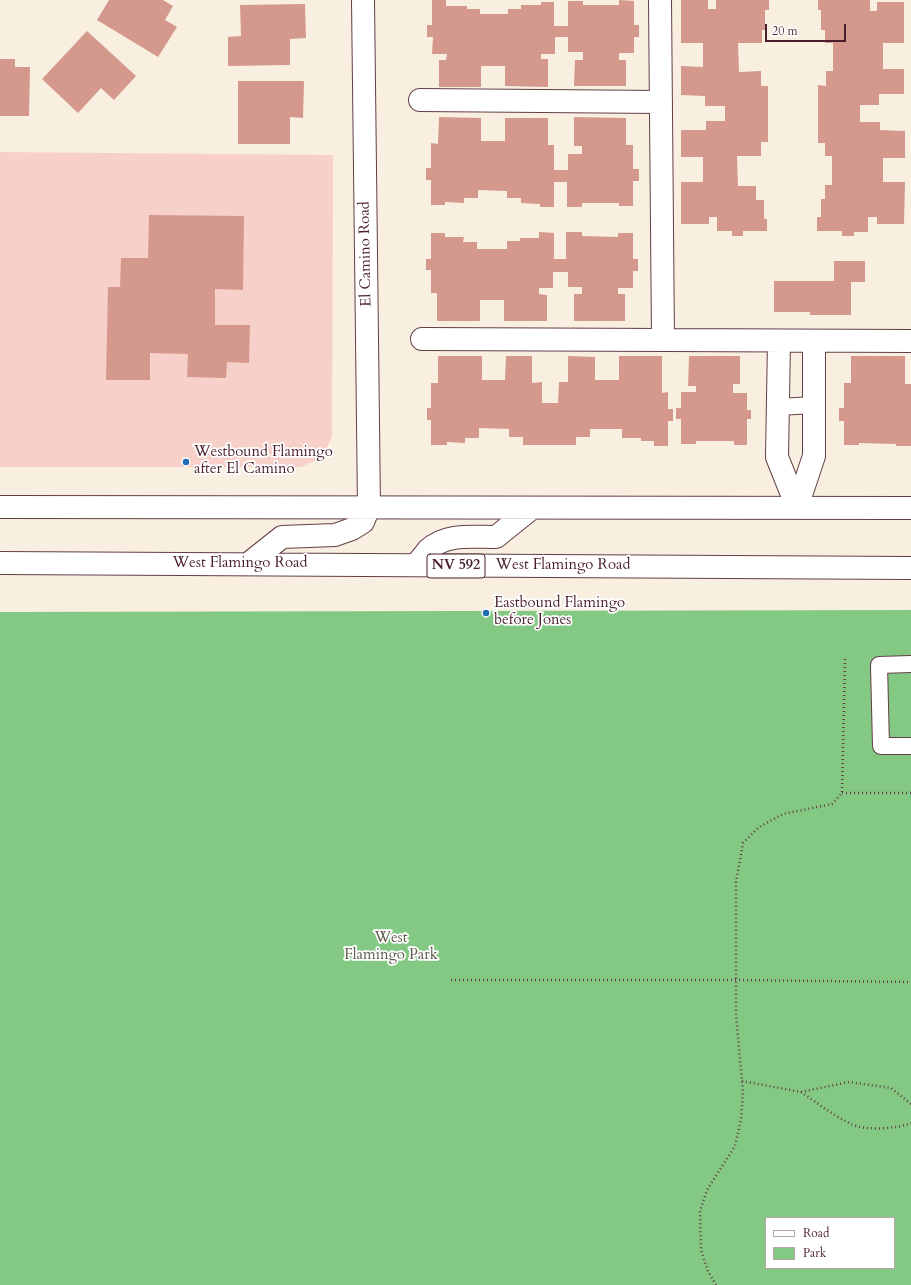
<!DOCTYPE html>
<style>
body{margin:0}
#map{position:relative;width:911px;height:1285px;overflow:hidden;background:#f8efe1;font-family:Cardo,serif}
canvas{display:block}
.legend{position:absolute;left:765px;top:1217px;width:130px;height:52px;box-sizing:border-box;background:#fff;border:1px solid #b7a5aa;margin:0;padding:5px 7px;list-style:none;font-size:12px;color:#4a1f2b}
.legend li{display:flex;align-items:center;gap:8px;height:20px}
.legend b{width:20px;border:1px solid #b7a5aa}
.scale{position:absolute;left:765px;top:24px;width:81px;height:18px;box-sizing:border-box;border:2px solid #4a1f2b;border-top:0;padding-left:5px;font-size:12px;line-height:14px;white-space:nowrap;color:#4a1f2b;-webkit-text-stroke:3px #fff;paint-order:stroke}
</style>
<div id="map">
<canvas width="911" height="1285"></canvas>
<ul class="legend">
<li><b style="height:5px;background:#fff"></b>Road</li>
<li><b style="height:11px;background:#83c984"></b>Park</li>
</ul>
<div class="scale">20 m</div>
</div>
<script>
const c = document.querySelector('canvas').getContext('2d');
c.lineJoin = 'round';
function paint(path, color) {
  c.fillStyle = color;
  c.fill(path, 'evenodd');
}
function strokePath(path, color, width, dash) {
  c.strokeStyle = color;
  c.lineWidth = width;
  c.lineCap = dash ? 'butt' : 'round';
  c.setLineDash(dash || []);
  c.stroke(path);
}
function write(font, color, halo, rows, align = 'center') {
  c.font = font + ' Cardo,serif';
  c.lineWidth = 3.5;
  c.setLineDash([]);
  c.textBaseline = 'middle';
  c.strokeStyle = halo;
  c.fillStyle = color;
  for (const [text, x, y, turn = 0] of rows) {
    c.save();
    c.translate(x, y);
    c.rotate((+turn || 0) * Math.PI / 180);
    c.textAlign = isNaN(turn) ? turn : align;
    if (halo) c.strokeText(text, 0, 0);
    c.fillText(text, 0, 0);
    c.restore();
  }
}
const built = new Path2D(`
 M 0,152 L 333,155 L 332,437 L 322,457 L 301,467 L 0,467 Z`);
const green = new Path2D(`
 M 911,610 L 911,1285 L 0,1285 L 0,612 ZM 766,1218 L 894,1218 L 894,1268 L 766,1268 Z`);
const building = new Path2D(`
 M 109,0 L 163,0 L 173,6 L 165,20 L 177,27 L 158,57 L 97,20 Z
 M 432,0 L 446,0 L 446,6 L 467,6 L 467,9 L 480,9 L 480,14 L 508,14 L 508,9 L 521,9 L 521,5 L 541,5 L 541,2 L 554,2 L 554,26 L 568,26 L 568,1 L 583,1 L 583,5 L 619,5 L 619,0 L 634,1 L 634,25 L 639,25 L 639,37 L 634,37 L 634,53 L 619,53 L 619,60 L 626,60 L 626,86 L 574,86 L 575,60 L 583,60 L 583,52 L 568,52 L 568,37 L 555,37 L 555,54 L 541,54 L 541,59 L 548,59 L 548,87 L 505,86 L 505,66 L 481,66 L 481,87 L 439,87 L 439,60 L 446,60 L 447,54 L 432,54 L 433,37 L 427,37 L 427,25 L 432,25 Z
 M 681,0 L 708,0 L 708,9 L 716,9 L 716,0 L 769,0 L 769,10 L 765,10 L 765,30 L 762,30 L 762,43 L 738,43 L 739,72 L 761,71 L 761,86 L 768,86 L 768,142 L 761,142 L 761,156 L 737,156 L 738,186 L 756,186 L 756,200 L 764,200 L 764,219 L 767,219 L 767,231 L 743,231 L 743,236 L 732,236 L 732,231 L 717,231 L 717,217 L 709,217 L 709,224 L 681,224 L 681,182 L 703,182 L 703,157 L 681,157 L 681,130 L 706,130 L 706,121 L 725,121 L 725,106 L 705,106 L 705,96 L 681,95 L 681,66 L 703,67 L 703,43 L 681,43 Z
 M 818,0 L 870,0 L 870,11 L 877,11 L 877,2 L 904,2 L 904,43 L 883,43 L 883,69 L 904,69 L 904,94 L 879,94 L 879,105 L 860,105 L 860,122 L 880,122 L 880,130 L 905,131 L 905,158 L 883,158 L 883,182 L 905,182 L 904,224 L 877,224 L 877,217 L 868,217 L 868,232 L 854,232 L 854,236 L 842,236 L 842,231 L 817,231 L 817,217 L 821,217 L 821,199 L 825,199 L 825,185 L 832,185 L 832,156 L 825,156 L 825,143 L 818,143 L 818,85 L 826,86 L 826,71 L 833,71 L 833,43 L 825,43 L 825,30 L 821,30 L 821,10 L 818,10 Z
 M 305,4 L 306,38 L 290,39 L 290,65 L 228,66 L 228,37 L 241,36 L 240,5 Z
 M 87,31 L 136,76 L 114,100 L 101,88 L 78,113 L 42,79 Z
 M 0,59 L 15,59 L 15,67 L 30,67 L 29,116 L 0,116 Z
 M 238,81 L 304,81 L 303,118 L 290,117 L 290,144 L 238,144 Z
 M 439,117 L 481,118 L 481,141 L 505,141 L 505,118 L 548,118 L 548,145 L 554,145 L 554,170 L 568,170 L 568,154 L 582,154 L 582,146 L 574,146 L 574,117 L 626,118 L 626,145 L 633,145 L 633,169 L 639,169 L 639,181 L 633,181 L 633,206 L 619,206 L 619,203 L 582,203 L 582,207 L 567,207 L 567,182 L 554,182 L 554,207 L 540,207 L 540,204 L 521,203 L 521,198 L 507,198 L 507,191 L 478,190 L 478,198 L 464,198 L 464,203 L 445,202 L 445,205 L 431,205 L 431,180 L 426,180 L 426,168 L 431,168 L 431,143 L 438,144 Z
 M 149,215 L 244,216 L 243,290 L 215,289 L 215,325 L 250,325 L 249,363 L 227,362 L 226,378 L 187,377 L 188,354 L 150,353 L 150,380 L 106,380 L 108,287 L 120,287 L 121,258 L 148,258 Z
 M 539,232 L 554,233 L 554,259 L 566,259 L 566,232 L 582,232 L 582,236 L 618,237 L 618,233 L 633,233 L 633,259 L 638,259 L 638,271 L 633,271 L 633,288 L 618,288 L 618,294 L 625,294 L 625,321 L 574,321 L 574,294 L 582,294 L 582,287 L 568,287 L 568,272 L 553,272 L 553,288 L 539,288 L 539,294 L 547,295 L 547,321 L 504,321 L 504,300 L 480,300 L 480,321 L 437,321 L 437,293 L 431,293 L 431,270 L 426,270 L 426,259 L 431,259 L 431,233 L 445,233 L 445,237 L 464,237 L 463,242 L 477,242 L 477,249 L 507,249 L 507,241 L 520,241 L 520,238 L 539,238 Z
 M 834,261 L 865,261 L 865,282 L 851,282 L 851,315 L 810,315 L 810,312 L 774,312 L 774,281 L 834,281 Z
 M 438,356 L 482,356 L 482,380 L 505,380 L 506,356 L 532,356 L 532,383 L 542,382 L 542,403 L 558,403 L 559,382 L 568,382 L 568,356 L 595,357 L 595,380 L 619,380 L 619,356 L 662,356 L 662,393 L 668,392 L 668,409 L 673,409 L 673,421 L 668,421 L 668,446 L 654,446 L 654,441 L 641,441 L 641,438 L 622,438 L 622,429 L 590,429 L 590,437 L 576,437 L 576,445 L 523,445 L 523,437 L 509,437 L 509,429 L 479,428 L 479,438 L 465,438 L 465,443 L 447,442 L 447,445 L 431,445 L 431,420 L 427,420 L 427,408 L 431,408 L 431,383 L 438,383 Z
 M 689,356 L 740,356 L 740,384 L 733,384 L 733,393 L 747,393 L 747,410 L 751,410 L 751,419 L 747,419 L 747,445 L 734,445 L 734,441 L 696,441 L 696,444 L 681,444 L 681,419 L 676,419 L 676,408 L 681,408 L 681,392 L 696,392 L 696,386 L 688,386 Z
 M 851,356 L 905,356 L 905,384 L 911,384 L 911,446 L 896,446 L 896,444 L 859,443 L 859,445 L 844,445 L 844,421 L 839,421 L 839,408 L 844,408 L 844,383 L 851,383 Z`);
const path = new Path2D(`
 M 842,793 L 911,793
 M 451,980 L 736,980 L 911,982
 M 742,1081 L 801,1092 L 849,1082 L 891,1088 L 911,1104
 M 801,1092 C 817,1103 833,1115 851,1124 C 864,1131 897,1129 911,1123
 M 716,1285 L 708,1271 L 701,1250 L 700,1211 L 707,1190 L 735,1146 L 741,1120 L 743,1092 L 736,1015 L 736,882 L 743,843 L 759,827 L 783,814 L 832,804 L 842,793 L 845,659`);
const lane = new Path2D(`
 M 778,407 L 814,405
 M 911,664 L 879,665 L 881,746 L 911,746`);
const street = new Path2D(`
 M 363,0 L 369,507
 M 660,0 L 663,340
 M 420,100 L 661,102
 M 422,339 L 911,341
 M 779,341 L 777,457 L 797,507
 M 797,507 L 814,456 L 814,341`);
const primary = new Path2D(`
 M 0,507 L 911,508
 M 0,563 L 911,568
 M 248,564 L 282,537 L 335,535 L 352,529 L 363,522 L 369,507
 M 416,565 C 420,560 424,555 428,550 C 446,533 473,537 496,537 L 532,508`);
const markers = [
 [186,462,4,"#1f6fb2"],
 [486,613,4,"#1f6fb2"]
];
const shields = [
 [456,566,58]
];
const shieldNames = [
 ["NV 592",456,566]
];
const streetNames = [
 ["El Camino Road",366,254,-91],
 ["West Flamingo Road",240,564],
 ["West Flamingo Road",563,566]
];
const poiNames = [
 ["Westbound Flamingo",194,453],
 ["after El Camino",194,470],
 ["Eastbound Flamingo",494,604],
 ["before Jones",494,621]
];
const parkNames = [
 ["West",391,939],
 ["Flamingo Park",391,956]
];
paint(built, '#f7d0c9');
paint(green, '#83c984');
paint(building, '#d5988d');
strokePath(lane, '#643e46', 18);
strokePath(street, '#643e46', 24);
strokePath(primary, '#643e46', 24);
strokePath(path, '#643e46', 2.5, [1, 3]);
strokePath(lane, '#fff', 16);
strokePath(street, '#fff', 22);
strokePath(primary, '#fff', 22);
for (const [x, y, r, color] of markers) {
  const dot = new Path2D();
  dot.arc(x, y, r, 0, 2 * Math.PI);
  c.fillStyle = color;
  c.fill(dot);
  strokePath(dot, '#fff', 1.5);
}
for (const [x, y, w] of shields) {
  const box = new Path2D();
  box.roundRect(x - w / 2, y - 12, w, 24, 3);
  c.fillStyle = '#fff';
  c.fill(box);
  strokePath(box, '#4a1f2b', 1);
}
write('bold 14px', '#4a1f2b', null, shieldNames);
write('15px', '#4a1f2b', '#fff', streetNames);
write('15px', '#4a1f2b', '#fff', poiNames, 'left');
write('15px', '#5e5a4a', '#fff', parkNames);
</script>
